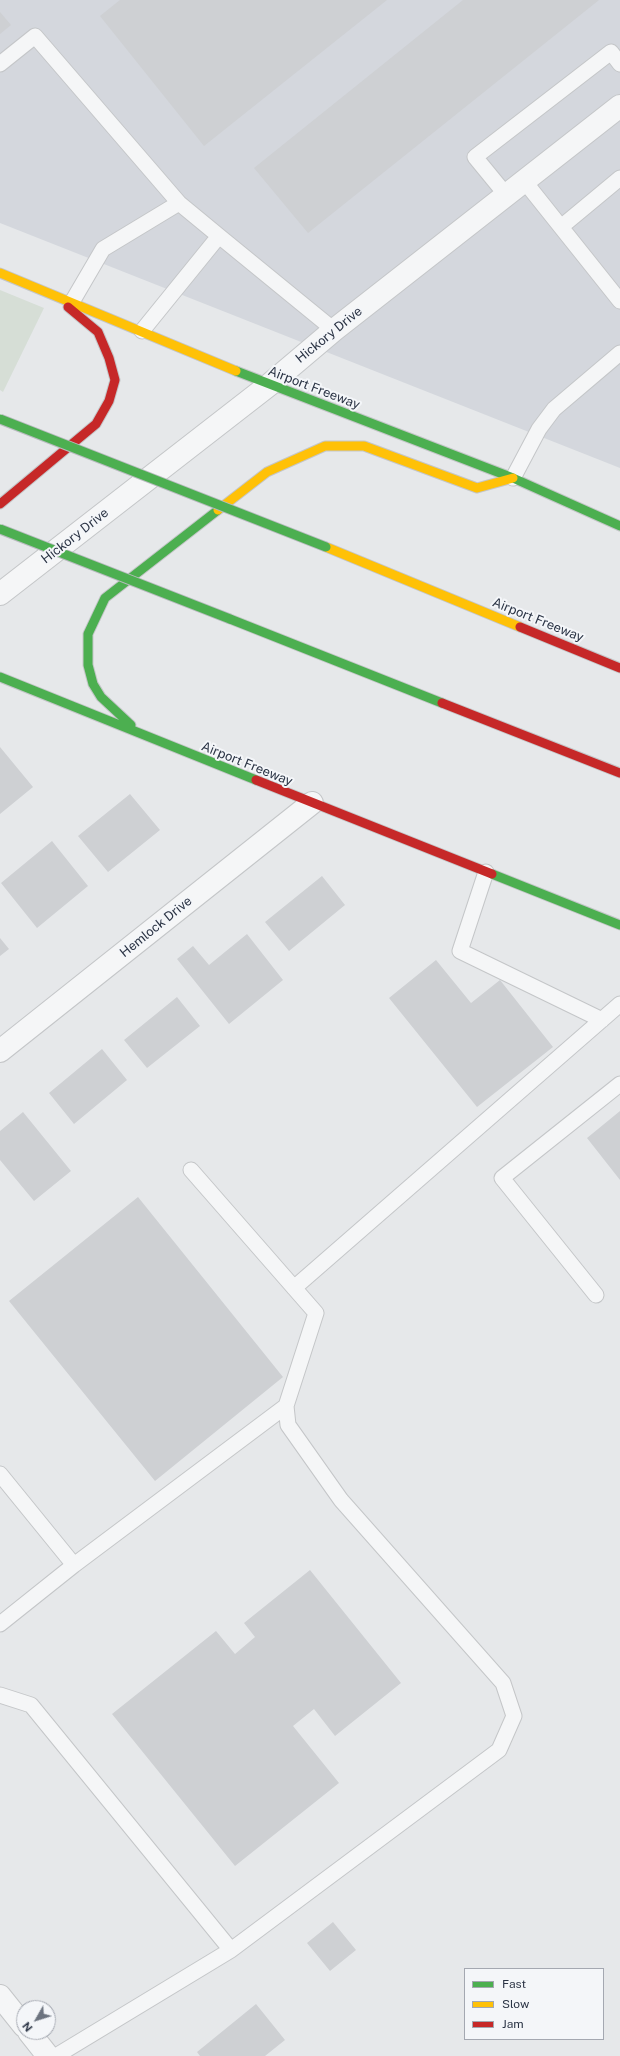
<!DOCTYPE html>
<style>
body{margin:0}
#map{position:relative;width:620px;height:2056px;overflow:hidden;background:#e6e8ea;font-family:"Public Sans",sans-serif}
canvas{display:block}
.legend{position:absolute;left:464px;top:1968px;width:140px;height:72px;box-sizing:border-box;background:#f4f6f9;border:1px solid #a4a8b1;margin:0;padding:5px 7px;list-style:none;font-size:12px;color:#2b3445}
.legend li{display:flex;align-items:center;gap:8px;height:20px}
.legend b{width:20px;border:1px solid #a4a8b1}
.north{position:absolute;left:16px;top:2000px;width:40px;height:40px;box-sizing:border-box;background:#f4f6f9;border:1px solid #a4a8b1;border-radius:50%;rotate:231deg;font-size:11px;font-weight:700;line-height:16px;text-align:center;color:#2b3445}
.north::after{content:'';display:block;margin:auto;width:14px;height:18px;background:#6c737f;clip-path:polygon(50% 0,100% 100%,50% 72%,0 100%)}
</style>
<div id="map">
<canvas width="620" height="2056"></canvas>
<ul class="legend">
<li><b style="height:5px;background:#4caf50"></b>Fast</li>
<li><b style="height:5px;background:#ffc107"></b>Slow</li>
<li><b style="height:5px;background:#c62828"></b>Jam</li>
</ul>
<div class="north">N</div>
</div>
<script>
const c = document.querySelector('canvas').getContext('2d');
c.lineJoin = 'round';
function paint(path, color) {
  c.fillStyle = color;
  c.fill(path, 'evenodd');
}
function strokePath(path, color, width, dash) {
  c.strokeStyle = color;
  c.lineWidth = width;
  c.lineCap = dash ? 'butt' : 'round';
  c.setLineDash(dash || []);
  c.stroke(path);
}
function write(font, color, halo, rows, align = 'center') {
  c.font = font + ' "Public Sans",sans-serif';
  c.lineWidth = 4;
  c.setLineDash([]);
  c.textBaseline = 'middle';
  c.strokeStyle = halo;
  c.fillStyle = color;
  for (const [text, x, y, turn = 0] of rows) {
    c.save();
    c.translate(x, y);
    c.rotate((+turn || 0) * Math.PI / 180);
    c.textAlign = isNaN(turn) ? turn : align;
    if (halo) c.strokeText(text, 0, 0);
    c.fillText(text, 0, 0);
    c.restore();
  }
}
const built = new Path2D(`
 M 0,0 L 620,0 L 620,468 L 0,223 Z`);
const green = new Path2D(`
 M 0,290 L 44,308 L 3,392 L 0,390 Z`);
const building = new Path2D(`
 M 120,0 L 387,0 L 204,146 L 100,16 Z
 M 463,0 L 599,0 L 308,233 L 254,168 Z
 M 0,12 L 11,25 L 0,34 Z
 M 0,747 L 33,787 L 0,814 Z
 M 130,794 L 160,830 L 108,872 L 78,836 Z
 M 52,841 L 88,886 L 37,928 L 1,883 Z
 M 322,876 L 345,905 L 289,951 L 265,922 Z
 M 247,934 L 283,980 L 229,1024 L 177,959 L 193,946 L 209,965 Z
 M 0,938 L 9,949 L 0,956 Z
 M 436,960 L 471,1003 L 500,980 L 553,1047 L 477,1107 L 389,998 Z
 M 177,997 L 200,1026 L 147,1068 L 124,1040 Z
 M 102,1049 L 127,1080 L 74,1124 L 49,1093 Z
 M 620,1111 L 620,1180 L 587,1138 Z
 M 23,1112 L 71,1171 L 34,1201 L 0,1160 L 0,1131 Z
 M 138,1197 L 283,1377 L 155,1481 L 9,1301 Z
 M 310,1570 L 401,1683 L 335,1736 L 314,1709 L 293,1726 L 339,1783 L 235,1866 L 112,1714 L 216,1631 L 235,1654 L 255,1637 L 244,1623 Z
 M 333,1922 L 356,1950 L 330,1971 L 307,1943 Z
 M 256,2004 L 285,2040 L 265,2056 L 200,2056 L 197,2052 Z`);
const lane = new Path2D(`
 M 0,64 L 35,36 L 179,203 L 103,249 L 72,302
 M 525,182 L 620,301
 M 507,196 L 475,157 L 611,52 L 620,64
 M 561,227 L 620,178
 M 219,236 L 334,330
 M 142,331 L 219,236 L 179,203
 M 513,478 L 539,429 L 554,409 L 620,353
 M 486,872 L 460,951 L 602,1020
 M 294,1288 L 620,1004
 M 596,1295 L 502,1178 L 620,1084
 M 0,1474 L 74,1565
 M 0,1624 L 74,1565 L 286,1406
 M 0,1695 L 31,1705 L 231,1950
 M 56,2056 L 231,1950 L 499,1750 L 514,1716 L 503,1683 L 341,1500 L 288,1425 L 286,1406 L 316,1313 L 191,1170`);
const street = new Path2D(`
 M 0,594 L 269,385 L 334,330 L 620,106
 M 0,1051 L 312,803
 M 0,1996 L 24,2026
 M 29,2032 L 48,2056`);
const fast = new Path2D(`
 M 236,371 L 513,478 L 620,526
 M 230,619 L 442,703
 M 0,677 L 256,780
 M 131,725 L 101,697 L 93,684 L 88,665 L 88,634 L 105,598 L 218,510
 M 492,874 L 620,925`);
const slow = new Path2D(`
 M 0,273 L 236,371
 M 218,510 L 267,472 L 325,446 L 364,446 L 477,488 L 513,478
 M 326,547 L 520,627`);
const jam = new Path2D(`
 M 0,504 L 96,424 L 109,401 L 115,380 L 109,358 L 98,332 L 68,307
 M 520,627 L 620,668
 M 442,703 L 620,773
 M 256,780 L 492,874`);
const fastBridge = new Path2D(`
 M 0,419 L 326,547
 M 0,529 L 230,619`);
const streetNames = [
 ["Hickory Drive",329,335,-39],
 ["Airport Freeway",314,388,21],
 ["Hickory Drive",75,536,-38],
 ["Airport Freeway",538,620,22],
 ["Airport Freeway",247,764,22],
 ["Hemlock Drive",156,927,-39]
];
paint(built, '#d4d7dd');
paint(green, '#d6ded6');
paint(building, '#ced0d3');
strokePath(lane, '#c4c6c8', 17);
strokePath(street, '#c4c6c8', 24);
strokePath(fast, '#c4c6c8', 11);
strokePath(slow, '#c4c6c8', 11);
strokePath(jam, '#c4c6c8', 11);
strokePath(lane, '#f5f6f7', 15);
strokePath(street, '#f5f6f7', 22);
strokePath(fast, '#4caf50', 9);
strokePath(slow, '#ffc107', 9);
strokePath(jam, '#c62828', 9);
strokePath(fastBridge, '#b8bbbf', 11, []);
strokePath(fastBridge, '#4caf50', 9);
write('13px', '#2b3445', '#f4f6f9', streetNames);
</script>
